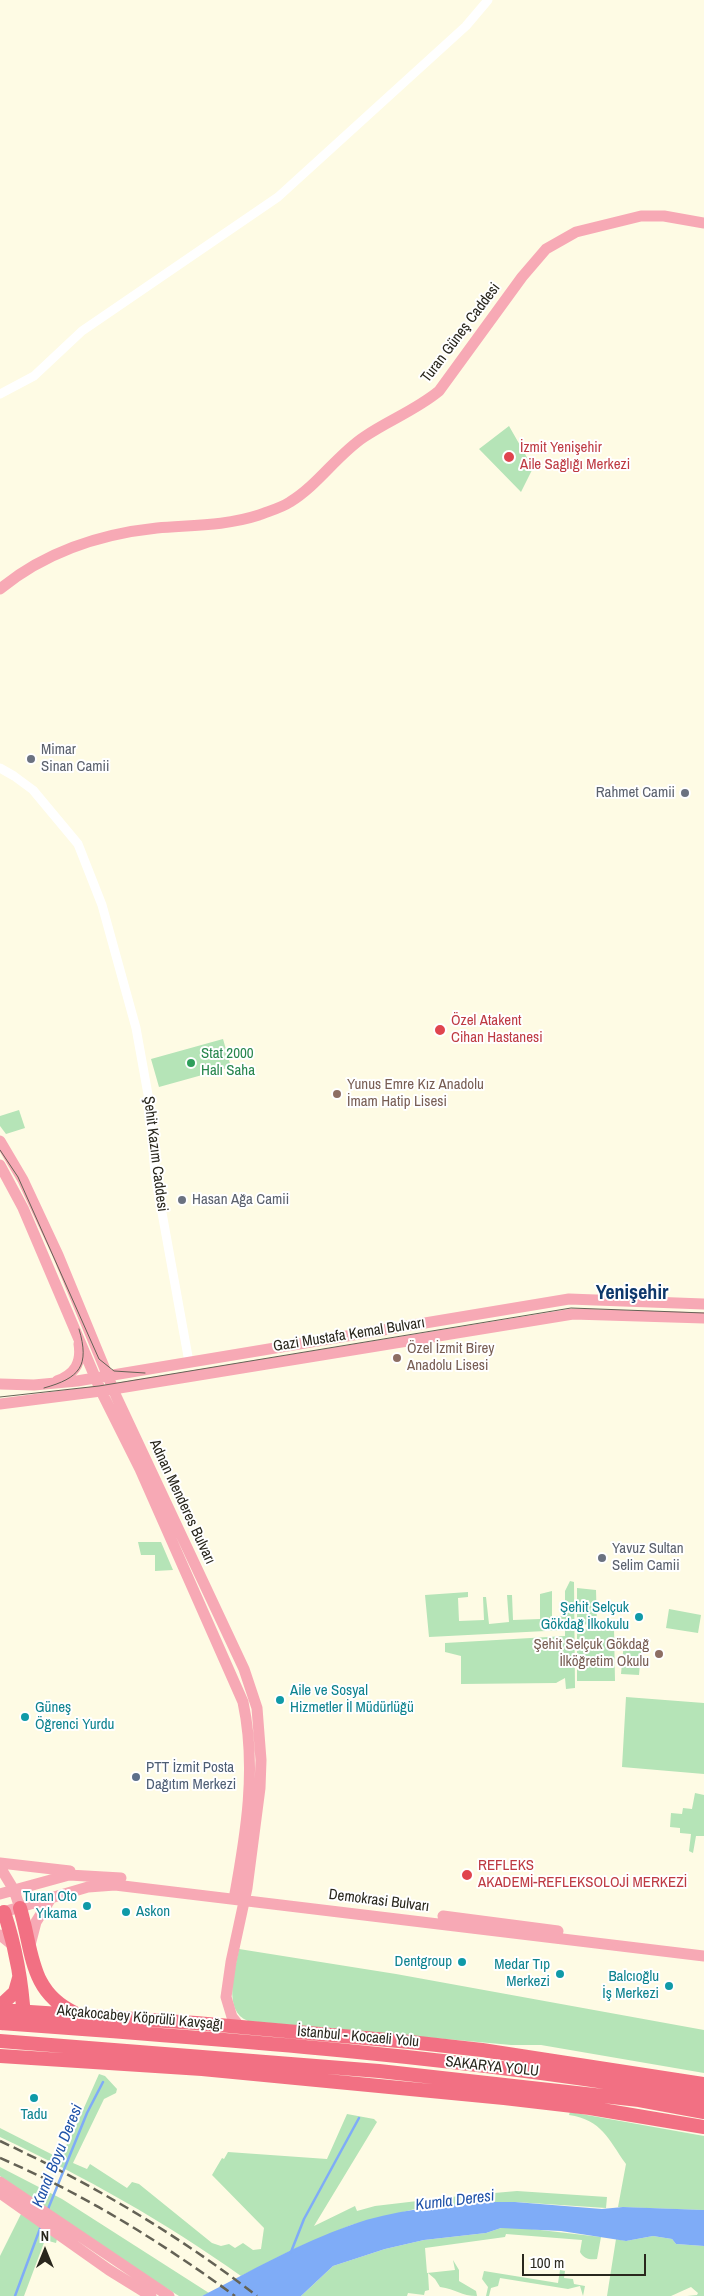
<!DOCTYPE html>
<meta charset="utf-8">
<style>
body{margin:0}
#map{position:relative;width:704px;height:2296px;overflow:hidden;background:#fefbe4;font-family:"Archivo Narrow",sans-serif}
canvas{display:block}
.north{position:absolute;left:20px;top:2226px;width:50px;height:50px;-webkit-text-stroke:4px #fff;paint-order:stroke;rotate:0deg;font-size:14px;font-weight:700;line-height:20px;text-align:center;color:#29271d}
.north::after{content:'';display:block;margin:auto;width:18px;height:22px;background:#29271d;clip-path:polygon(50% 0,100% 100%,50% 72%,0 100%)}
.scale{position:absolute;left:522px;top:2254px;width:124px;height:22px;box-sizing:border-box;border:2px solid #29271d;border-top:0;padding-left:6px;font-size:15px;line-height:18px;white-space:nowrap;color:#29271d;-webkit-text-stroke:4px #fff;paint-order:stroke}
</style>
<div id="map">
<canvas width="704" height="2296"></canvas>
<div class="north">N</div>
<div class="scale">100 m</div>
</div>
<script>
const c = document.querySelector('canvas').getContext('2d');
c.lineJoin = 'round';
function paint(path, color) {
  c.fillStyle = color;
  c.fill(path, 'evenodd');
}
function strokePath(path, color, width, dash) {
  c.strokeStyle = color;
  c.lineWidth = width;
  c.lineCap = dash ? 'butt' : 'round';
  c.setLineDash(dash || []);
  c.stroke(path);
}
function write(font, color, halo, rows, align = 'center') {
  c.font = font + ' "Archivo Narrow",sans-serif';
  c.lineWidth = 4;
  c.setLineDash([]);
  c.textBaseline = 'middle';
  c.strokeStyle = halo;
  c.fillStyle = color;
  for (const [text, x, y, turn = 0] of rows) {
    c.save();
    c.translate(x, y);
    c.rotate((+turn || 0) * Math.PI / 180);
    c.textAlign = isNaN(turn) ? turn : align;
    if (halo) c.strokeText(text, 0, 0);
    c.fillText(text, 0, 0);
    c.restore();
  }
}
const green = new Path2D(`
 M 509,426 L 533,468 L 521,492 L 479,449 Z
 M 223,1039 L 231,1067 L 159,1087 L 151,1059 Z
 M 19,1110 L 25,1128 L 6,1134 L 0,1126 L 0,1116 Z
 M 138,1542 L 161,1542 L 173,1570 L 155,1571 L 155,1555 L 141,1555 Z
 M 570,1581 L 574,1582 L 575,1688 L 566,1689 L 565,1678 L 556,1683 L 461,1684 L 461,1656 L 445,1652 L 445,1643 L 565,1636 L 565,1630 L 429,1637 L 425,1595 L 468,1592 L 468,1597 L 458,1598 L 459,1621 L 484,1620 L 483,1597 L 486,1597 L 489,1624 L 509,1622 L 507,1595 L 512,1595 L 513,1620 L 540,1619 L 540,1594 L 552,1591 L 552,1616 L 565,1616 L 565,1591 Z
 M 577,1588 L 596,1590 L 597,1625 L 577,1624 Z
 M 669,1609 L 701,1615 L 698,1633 L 666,1628 Z
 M 614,1628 L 615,1681 L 577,1681 L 577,1629 Z
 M 624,1641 L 642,1642 L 639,1675 L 621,1674 Z
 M 626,1697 L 704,1703 L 704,1774 L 622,1767 Z
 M 695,1793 L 704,1795 L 704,1836 L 696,1836 L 693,1853 L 689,1851 L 691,1834 L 680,1833 L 680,1828 L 670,1827 L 671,1813 L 682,1814 L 683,1808 L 692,1809 Z
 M 239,1949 L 396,1974 L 704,2030 L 704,2073 L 541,2045 L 511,2045 L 248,2021 C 222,2011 235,1970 239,1949 Z
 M 99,2074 L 105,2076 L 117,2089 L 116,2093 L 104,2099 L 73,2163 L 87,2169 L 90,2164 L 127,2188 L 132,2182 L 139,2184 L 212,2243 L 221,2246 L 229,2244 L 235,2248 L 243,2243 L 253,2250 L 261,2249 L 264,2228 L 212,2175 L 222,2158 L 224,2159 L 228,2152 L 327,2159 L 347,2114 L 374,2119 L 377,2122 L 314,2226 L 355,2206 L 357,2211 L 375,2206 L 460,2196 L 517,2191 L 607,2197 L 606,2208 L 515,2202 L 419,2208 L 351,2225 L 292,2250 L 241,2276 C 164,2221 85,2177 0,2137 L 0,2128 L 59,2158 L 71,2137 Z
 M 570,2112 L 704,2136 L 704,2210 L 618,2207 L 626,2164 C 608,2139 602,2120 569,2115 Z
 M 0,2167 L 62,2199 L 209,2293 L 202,2296 L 179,2296 L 122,2261 L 0,2176 Z
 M 21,2214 L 57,2239 L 56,2243 L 45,2240 L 24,2296 L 0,2296 L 0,2256 Z
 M 501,2228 L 523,2228 L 601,2237 L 597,2259 C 590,2260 584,2259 580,2252 L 582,2240 L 506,2234 L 505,2237 L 425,2248 L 427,2273 L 455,2270 L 453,2260 L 459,2270 L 459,2281 L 476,2291 L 477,2296 C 461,2296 456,2289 440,2287 L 435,2279 L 428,2273 L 429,2290 L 425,2291 L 424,2295 L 408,2293 L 407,2296 L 301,2296 L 333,2266 L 385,2249 L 424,2240 L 486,2233 Z
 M 653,2236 L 672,2239 L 676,2244 L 704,2246 L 704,2296 L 687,2296 L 697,2295 L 698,2293 L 691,2287 L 671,2296 L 607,2296 L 616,2239 L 626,2241 Z
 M 560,2270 L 565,2271 L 564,2278 L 573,2279 L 574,2284 L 585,2286 L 583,2296 L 580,2286 L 568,2289 L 500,2278 L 498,2286 L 491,2288 L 489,2296 L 486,2296 L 488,2287 L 482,2279 L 484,2271 L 558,2283 Z`);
const water = new Path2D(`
 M 482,2202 L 515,2202 L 602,2209 L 623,2207 L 704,2210 L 704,2246 L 676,2244 L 672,2239 L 653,2236 L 626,2241 L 561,2231 L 501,2228 L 486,2233 L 424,2240 L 385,2249 L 333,2266 L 301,2296 L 202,2296 C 251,2271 299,2243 351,2225 C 393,2210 438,2206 482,2202 Z`);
const stream = new Path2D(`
 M 48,2209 L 87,2113 L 103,2082
 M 291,2252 L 304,2219 L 359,2118
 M 15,2296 L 41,2226`);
const minor = new Path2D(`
 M 0,394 L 34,376 L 82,331 L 278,197 L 466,26 L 488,0
 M 0,768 L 14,776 L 33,790 L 78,844 L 102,905 L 136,1028 L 149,1100 L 155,1174 L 189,1362`);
const major = new Path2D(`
 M 0,589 C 45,552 100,534 157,528 C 192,525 225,526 259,515 C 269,511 281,508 290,502 C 318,485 337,455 364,437 C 389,420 416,410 439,391 L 522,277 L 546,249 L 576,232 L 641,216 L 664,216 L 704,223
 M 0,1141 L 23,1180 L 58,1255 L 116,1396 L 244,1669 L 257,1708 L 261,1760 L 260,1788 L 247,1888 L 231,1962 L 226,1997 L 232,2017 L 240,2027
 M 0,1165 L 23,1208 L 101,1391 L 140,1469 L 243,1702 C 257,1768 246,1834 234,1899
 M 57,1381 C 75,1374 82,1363 79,1344
 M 0,1384 L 34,1385 L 77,1381 L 569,1299 L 704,1304
 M 0,1404 L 101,1391 L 573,1314 L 704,1318
 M 0,1863 L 70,1871
 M 0,1867 L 14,1890 L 20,1908
 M 0,1894 L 69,1875 L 121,1878
 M 0,1913 L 88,1887 L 115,1885 L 704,1956
 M 443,1916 L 558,1931
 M 0,1935 L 15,1947
 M 30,1945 L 36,1922 L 51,1898
 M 0,2182 L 169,2296
 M 0,2193 L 109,2270 L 151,2296`);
const highway = new Path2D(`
 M 20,1908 C 33,1951 29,1992 75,2013
 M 4,1912 C 16,1948 22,1982 24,2019
 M 0,2006 L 15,1992 L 19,1978
 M 0,2010 L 196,2023 L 410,2042 L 482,2050 L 704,2084
 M 0,2023 C 235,2040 472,2057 704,2098
 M 0,2041 L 379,2071 L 639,2100 L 704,2112
 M 0,2056 L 202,2069 L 504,2098 L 590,2108 L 704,2127`);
const tram = new Path2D(`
 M 0,1150 L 18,1177 L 99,1359 L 114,1371 L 145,1373
 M 44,1388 C 80,1378 90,1366 79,1329
 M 0,1397 L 99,1386 L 571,1308 L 704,1313`);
const rail = new Path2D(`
 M 0,2141 C 92,2184 177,2234 257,2296
 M 0,2158 C 84,2194 161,2242 235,2296`);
const markers = [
 [509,457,6,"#e0444e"],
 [31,759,5,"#6b7280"],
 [685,793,5,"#6b7280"],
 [440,1030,6,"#e0444e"],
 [191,1063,5,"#2e9e5b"],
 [337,1094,5,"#8d6e63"],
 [182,1200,5,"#6b7280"],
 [397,1358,5,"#8d6e63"],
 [602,1558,5,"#6b7280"],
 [639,1617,5,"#0f9aa8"],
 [659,1654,5,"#8d6e63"],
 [280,1700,5,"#0f9aa8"],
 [25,1717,5,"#0f9aa8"],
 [136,1777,5,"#5c6f8a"],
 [467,1875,6,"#e0444e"],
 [87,1906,5,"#0f9aa8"],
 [126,1912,5,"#0f9aa8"],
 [462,1962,5,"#0f9aa8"],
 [560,1974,5,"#0f9aa8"],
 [669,1986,5,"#0f9aa8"],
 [34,2098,5,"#0f9aa8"]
];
const streetNames = [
 ["Turan Güneş Caddesi",461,333,-53],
 ["Şehit Kazım Caddesi",155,1154,83],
 ["Gazi Mustafa Kemal Bulvarı",349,1335,-9],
 ["Adnan Menderes Bulvarı",182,1502,65],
 ["Demokrasi Bulvarı",379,1901,7],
 ["Akçakocabey Köprülü Kavşağı",140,2018,5],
 ["İstanbul - Kocaeli Yolu",358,2037,5],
 ["SAKARYA YOLU",492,2067,6]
];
const healthNames = [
 ["İzmit Yenişehir",520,448],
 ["Aile Sağlığı Merkezi",520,465],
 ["Özel Atakent",451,1021],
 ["Cihan Hastanesi",451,1038],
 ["REFLEKS",478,1866],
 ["AKADEMİ-REFLEKSOLOJİ MERKEZİ",478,1883]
];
const worshipNames = [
 ["Mimar",41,750],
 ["Sinan Camii",41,767],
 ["Rahmet Camii",675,793,"right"],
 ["Hasan Ağa Camii",192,1200],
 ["Yavuz Sultan",612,1549],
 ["Selim Camii",612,1566]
];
const leisureNames = [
 ["Stat 2000",201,1054],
 ["Halı Saha",201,1071]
];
const educationNames = [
 ["Yunus Emre Kız Anadolu",347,1085],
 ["İmam Hatip Lisesi",347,1102],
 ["Özel İzmit Birey",407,1349],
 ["Anadolu Lisesi",407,1366],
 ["Şehit Selçuk Gökdağ",649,1645,"right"],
 ["İlköğretim Okulu",649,1662,"right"]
];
const cultureNames = [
 ["Şehit Selçuk",629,1608],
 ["Gökdağ İlkokulu",629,1625],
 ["Aile ve Sosyal",290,1691,"left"],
 ["Hizmetler İl Müdürlüğü",290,1708,"left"],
 ["Güneş",35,1708,"left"],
 ["Öğrenci Yurdu",35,1725,"left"],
 ["Turan Oto",77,1897],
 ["Yıkama",77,1914],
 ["Askon",136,1912,"left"],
 ["Dentgroup",452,1962],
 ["Medar Tıp",550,1965],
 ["Merkezi",550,1982],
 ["Balcıoğlu",659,1977],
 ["İş Merkezi",659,1994],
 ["Tadu",34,2115,"center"]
];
const serviceNames = [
 ["PTT İzmit Posta",146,1768],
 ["Dağıtım Merkezi",146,1785]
];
const waterNames = [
 ["Kanal Boyu Deresi",58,2156,-68],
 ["Kumla Deresi",455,2201,-7]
];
const districtNames = [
 ["Yenişehir",632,1294]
];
paint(green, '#b5e4b7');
paint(water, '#7facf7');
strokePath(stream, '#7facf7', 2.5);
strokePath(minor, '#fff', 9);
strokePath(major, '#f7a9b5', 11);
strokePath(highway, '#f27083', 14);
strokePath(tram, '#646255', 1);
strokePath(rail, '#646255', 2.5, [10, 5]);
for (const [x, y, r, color] of markers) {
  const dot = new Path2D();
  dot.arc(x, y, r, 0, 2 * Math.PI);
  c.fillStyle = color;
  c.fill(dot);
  strokePath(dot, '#fff', 2);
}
write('15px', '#29271d', '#fff', streetNames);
write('15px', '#be3a42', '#fff', healthNames, 'left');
write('15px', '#5b616d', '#fff', worshipNames, 'left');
write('15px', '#27864d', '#fff', leisureNames, 'left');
write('15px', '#785e54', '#fff', educationNames, 'left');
write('15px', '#0d838f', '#fff', cultureNames, 'right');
write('15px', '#4e5e75', '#fff', serviceNames, 'left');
write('italic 16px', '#2053a9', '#fff', waterNames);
write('bold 20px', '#0e386b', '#fff', districtNames);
</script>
